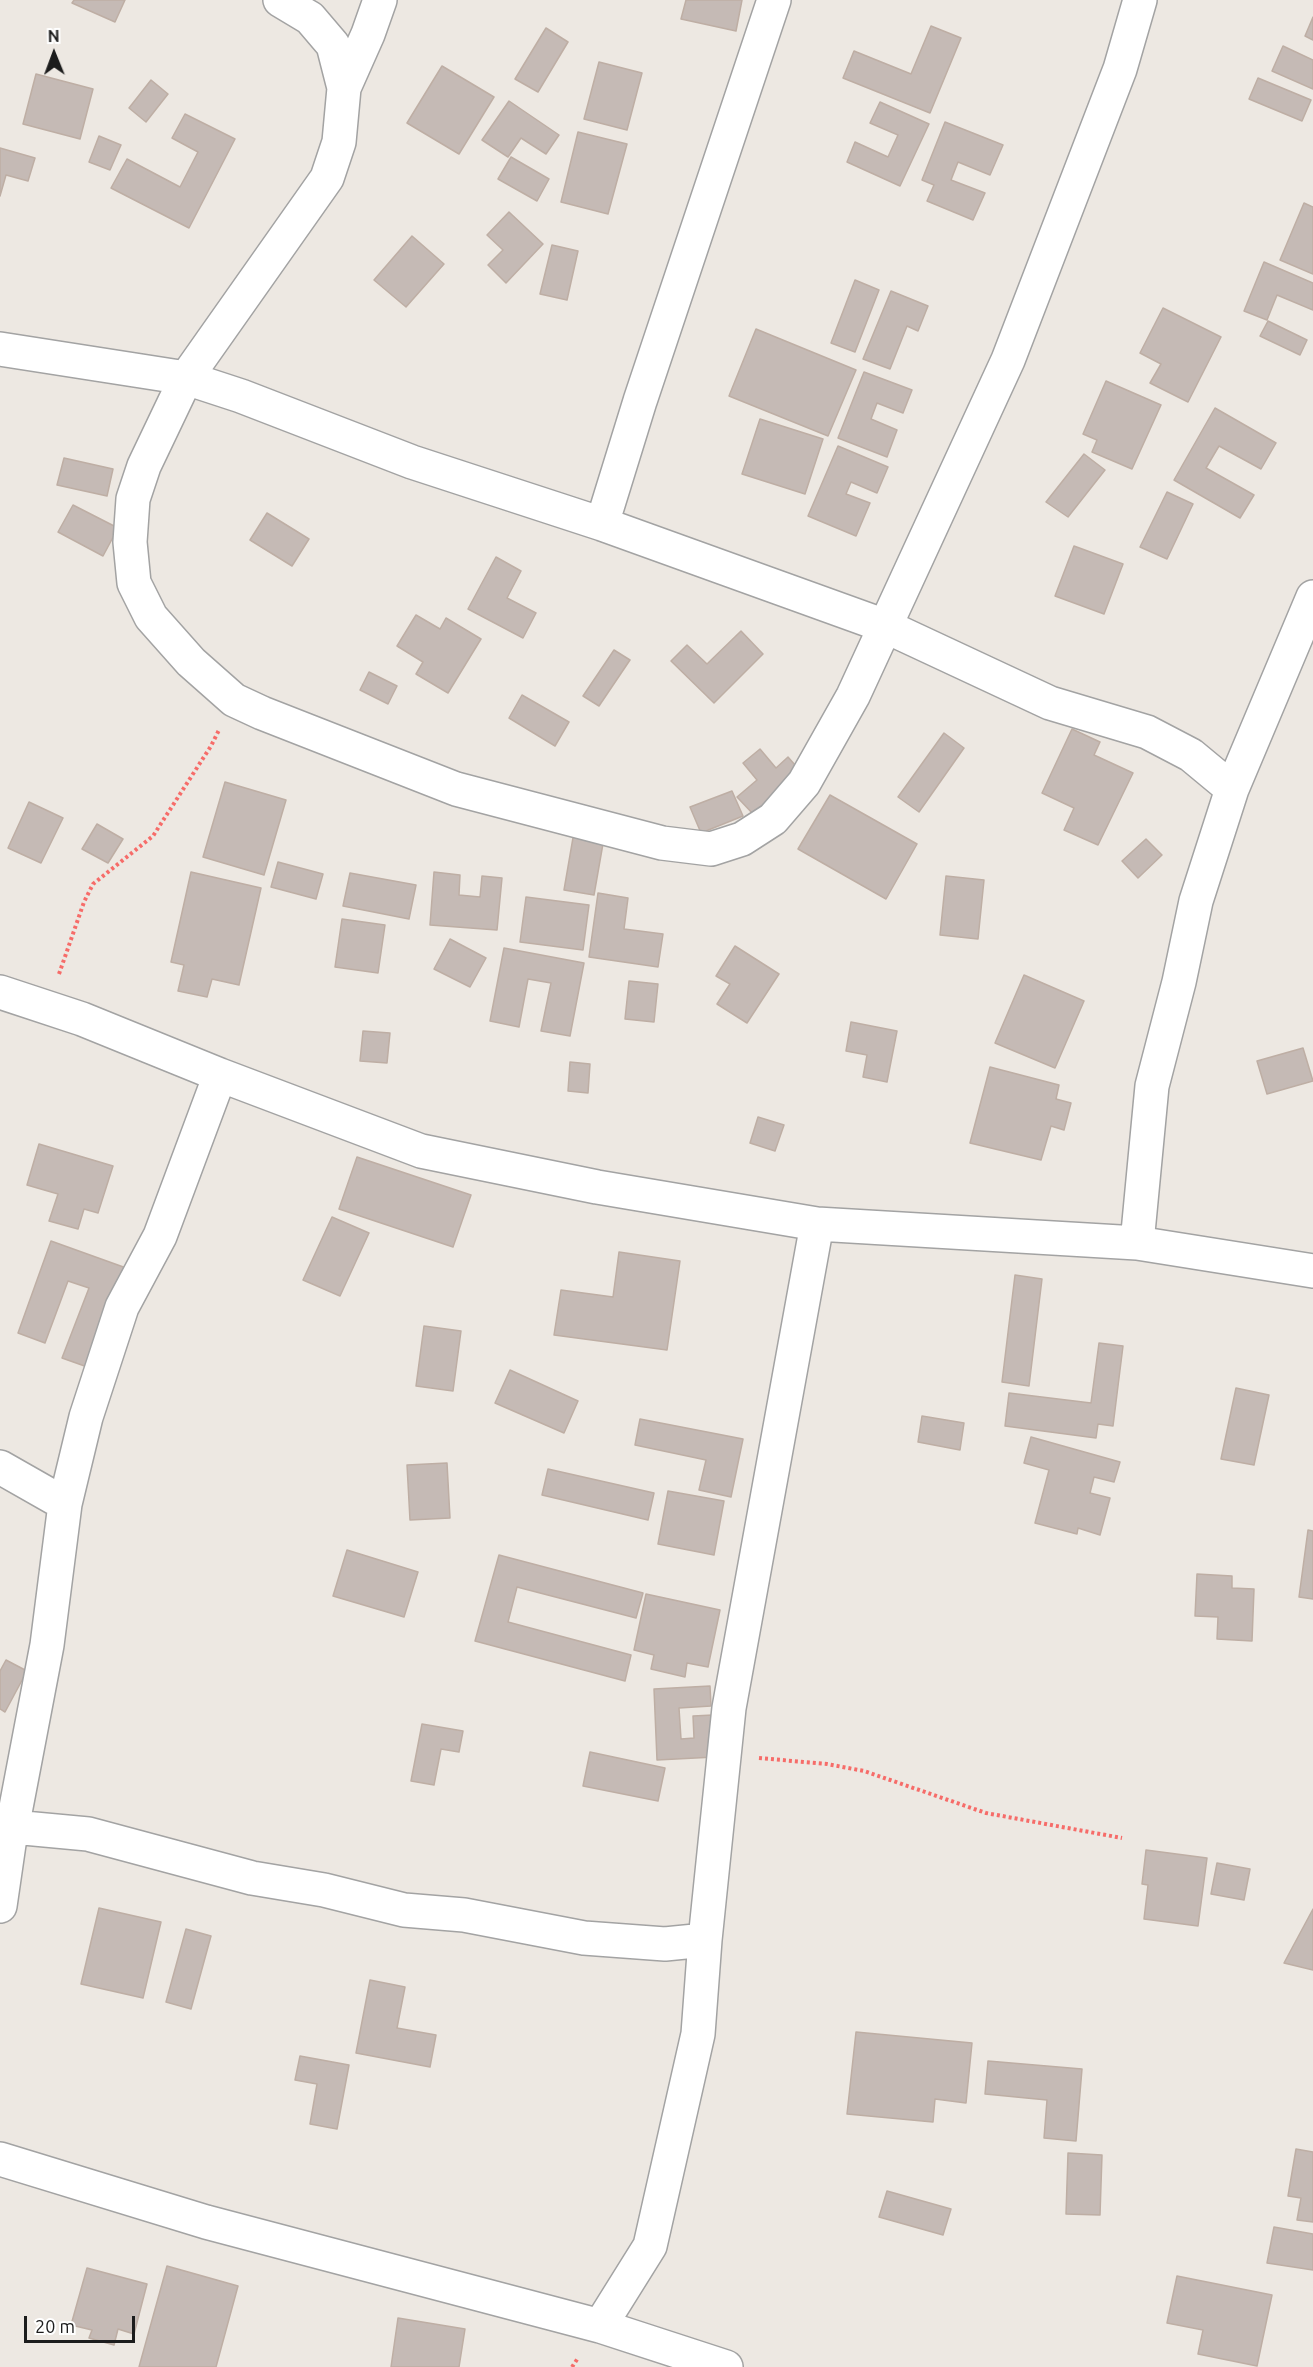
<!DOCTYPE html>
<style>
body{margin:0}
#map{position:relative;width:1313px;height:2367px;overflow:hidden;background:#ede8e2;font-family:Ubuntu,sans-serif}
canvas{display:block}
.north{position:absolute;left:24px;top:24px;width:60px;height:60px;-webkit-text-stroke:4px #fff;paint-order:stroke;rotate:359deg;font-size:16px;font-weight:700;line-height:24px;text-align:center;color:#1c1c1c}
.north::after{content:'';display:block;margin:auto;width:21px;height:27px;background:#1c1c1c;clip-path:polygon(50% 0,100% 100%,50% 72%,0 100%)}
.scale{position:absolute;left:24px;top:2316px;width:111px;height:27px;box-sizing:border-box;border:3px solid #1c1c1c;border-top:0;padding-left:8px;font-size:18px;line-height:21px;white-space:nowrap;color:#1c1c1c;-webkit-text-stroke:4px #fff;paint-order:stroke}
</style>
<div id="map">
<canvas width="1313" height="2367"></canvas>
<div class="north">N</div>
<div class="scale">20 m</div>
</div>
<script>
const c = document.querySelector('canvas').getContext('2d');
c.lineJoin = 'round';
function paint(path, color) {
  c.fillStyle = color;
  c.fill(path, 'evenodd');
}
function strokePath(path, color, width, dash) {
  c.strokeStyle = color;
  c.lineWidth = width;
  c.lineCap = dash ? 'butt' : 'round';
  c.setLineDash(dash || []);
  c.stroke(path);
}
const building = new Path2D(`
 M 74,0 L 125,0 L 115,22 L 72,3 Z
 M 686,0 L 742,0 L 736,31 L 681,19 Z
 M 1313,17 L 1313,40 L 1305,36 Z
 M 931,26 L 961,38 L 930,113 L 843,78 L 854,51 L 911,74 Z
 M 546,28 L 568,42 L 538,92 L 515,79 Z
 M 1283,46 L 1313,60 L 1313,89 L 1272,71 Z
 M 599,62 L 642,73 L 627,130 L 584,119 Z
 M 442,66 L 494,97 L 459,154 L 407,123 Z
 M 36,74 L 93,89 L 80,139 L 23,124 Z
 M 1258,78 L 1311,100 L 1302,121 L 1249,99 Z
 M 151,80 L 168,94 L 146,122 L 129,108 Z
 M 509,101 L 559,135 L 546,154 L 521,138 L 508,157 L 482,140 Z
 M 880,102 L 929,124 L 900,186 L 847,162 L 855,142 L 888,157 L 898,135 L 870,123 Z
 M 185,114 L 235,139 L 189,228 L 111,188 L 127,159 L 180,187 L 198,152 L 172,138 Z
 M 945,122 L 1003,145 L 990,175 L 958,162 L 951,180 L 985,193 L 973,220 L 927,201 L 934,185 L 922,180 Z
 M 578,132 L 627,144 L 608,214 L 561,202 Z
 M 99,136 L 121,145 L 110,170 L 89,162 Z
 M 0,148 L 35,158 L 28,181 L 6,175 L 0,196 Z
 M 511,157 L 549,179 L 537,201 L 498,179 Z
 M 1304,203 L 1313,207 L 1313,274 L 1280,260 Z
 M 509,212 L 543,244 L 506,283 L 488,265 L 503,250 L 487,235 Z
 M 412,236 L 444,264 L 406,307 L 374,280 Z
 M 552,245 L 578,251 L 567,300 L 540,294 Z
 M 1264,262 L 1313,283 L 1313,310 L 1277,295 L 1267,320 L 1244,311 Z
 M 855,280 L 879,290 L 855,352 L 831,343 Z
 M 891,291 L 928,306 L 918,331 L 907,326 L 890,369 L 863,359 Z
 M 1163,308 L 1221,337 L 1188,402 L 1150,383 L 1161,364 L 1140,353 Z
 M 1268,321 L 1307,340 L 1300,355 L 1260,336 Z
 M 756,329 L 856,370 L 828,436 L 729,396 Z
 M 864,372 L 912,390 L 903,413 L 877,403 L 871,419 L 897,430 L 887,457 L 838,438 Z
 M 1106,381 L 1161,405 L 1132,469 L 1092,452 L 1097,440 L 1083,434 Z
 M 1215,408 L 1276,443 L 1261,469 L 1219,446 L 1206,468 L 1254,495 L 1240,518 L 1174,480 Z
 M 760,419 L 823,439 L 805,494 L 742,474 Z
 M 838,446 L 888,467 L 877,493 L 851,482 L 846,494 L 870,503 L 856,536 L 808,516 Z
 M 1084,454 L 1105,470 L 1068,517 L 1046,502 Z
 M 64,458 L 113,469 L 107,496 L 57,485 Z
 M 1167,492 L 1193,504 L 1167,559 L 1140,547 Z
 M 73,505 L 118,528 L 103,556 L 58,532 Z
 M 267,513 L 309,539 L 292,566 L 250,540 Z
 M 1074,546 L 1123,564 L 1104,614 L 1055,596 Z
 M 496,557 L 521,571 L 507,598 L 536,613 L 523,638 L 468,609 Z
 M 416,615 L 440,629 L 446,618 L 481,639 L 448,693 L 416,674 L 423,662 L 397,646 Z
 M 741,631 L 763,654 L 714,703 L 671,661 L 687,645 L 707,664 Z
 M 614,650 L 630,660 L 599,706 L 583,696 Z
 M 369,672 L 397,686 L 388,704 L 360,690 Z
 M 522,695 L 569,722 L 555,746 L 509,718 Z
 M 1072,729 L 1100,742 L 1094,755 L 1133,773 L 1098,845 L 1064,830 L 1074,808 L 1042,793 Z
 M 944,733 L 964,748 L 919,812 L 898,797 Z
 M 760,749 L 776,768 L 788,757 L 803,774 L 754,815 L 737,797 L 757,780 L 743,763 Z
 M 225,782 L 286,800 L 264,875 L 203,857 Z
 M 732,791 L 743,816 L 701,833 L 690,807 Z
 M 830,795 L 917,844 L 886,899 L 798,849 Z
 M 29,802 L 63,818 L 41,863 L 8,848 Z
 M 97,824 L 123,839 L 108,863 L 82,849 Z
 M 574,832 L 604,838 L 594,895 L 564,890 Z
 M 1146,839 L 1162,855 L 1138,878 L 1122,861 Z
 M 278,862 L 323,874 L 316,899 L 271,887 Z
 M 191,872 L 261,888 L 239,985 L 212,979 L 207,997 L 178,991 L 184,965 L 171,962 Z
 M 434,872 L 460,875 L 459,895 L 480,897 L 482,876 L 502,878 L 497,930 L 430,925 Z
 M 350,873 L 416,885 L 409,919 L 343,906 Z
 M 946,876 L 984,880 L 978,939 L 940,935 Z
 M 598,893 L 628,898 L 624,929 L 663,934 L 658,967 L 589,957 Z
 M 526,897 L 589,905 L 583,950 L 520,942 Z
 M 342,919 L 385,925 L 378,973 L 335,967 Z
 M 450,939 L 486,958 L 470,987 L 434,969 Z
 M 735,946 L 779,974 L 747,1023 L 717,1004 L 730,984 L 716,976 Z
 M 504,948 L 584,963 L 570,1036 L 541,1031 L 551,983 L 528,979 L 519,1027 L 490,1021 Z
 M 1024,975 L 1084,1001 L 1055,1068 L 995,1043 Z
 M 629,981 L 658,984 L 654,1022 L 625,1019 Z
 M 851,1022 L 897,1031 L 887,1082 L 863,1077 L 867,1055 L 846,1051 Z
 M 363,1031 L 390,1033 L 387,1063 L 360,1061 Z
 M 1303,1048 L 1313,1081 L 1267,1094 L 1257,1061 Z
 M 570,1062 L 590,1064 L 588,1093 L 568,1091 Z
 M 990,1067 L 1059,1085 L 1056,1099 L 1071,1103 L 1064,1130 L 1051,1126 L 1041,1160 L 970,1143 Z
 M 758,1117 L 784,1125 L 775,1151 L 750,1143 Z
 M 39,1144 L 113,1166 L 98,1213 L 84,1209 L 78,1229 L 49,1221 L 58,1194 L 27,1185 Z
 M 357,1157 L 471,1195 L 453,1247 L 339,1209 Z
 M 332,1217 L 369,1233 L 340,1296 L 303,1280 Z
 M 51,1241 L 129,1269 L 93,1369 L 62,1358 L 89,1288 L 68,1281 L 45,1343 L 18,1333 Z
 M 619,1252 L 680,1261 L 667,1350 L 554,1335 L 561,1290 L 613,1297 Z
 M 1015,1275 L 1042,1279 L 1029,1386 L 1002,1382 Z
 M 424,1326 L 461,1331 L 453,1391 L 416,1386 Z
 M 1099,1343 L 1123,1346 L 1113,1426 L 1098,1424 L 1096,1438 L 1005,1426 L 1009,1393 L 1091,1403 Z
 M 510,1370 L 578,1401 L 564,1433 L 495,1403 Z
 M 1236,1388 L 1269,1395 L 1254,1465 L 1221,1459 Z
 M 922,1416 L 964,1423 L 960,1450 L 918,1442 Z
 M 640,1419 L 743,1439 L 731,1497 L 699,1490 L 706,1460 L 635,1445 Z
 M 1031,1437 L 1120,1462 L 1114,1482 L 1094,1477 L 1090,1493 L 1110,1498 L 1100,1535 L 1078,1528 L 1077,1534 L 1035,1523 L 1049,1470 L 1024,1463 Z
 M 447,1463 L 450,1518 L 410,1520 L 407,1465 Z
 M 548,1469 L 654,1493 L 648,1520 L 542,1495 Z
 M 668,1491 L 724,1501 L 714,1555 L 658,1544 Z
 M 1308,1530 L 1313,1531 L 1313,1599 L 1299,1597 Z
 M 347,1550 L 418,1572 L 404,1617 L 333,1596 Z
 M 499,1555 L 643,1593 L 636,1618 L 517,1587 L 508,1622 L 631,1655 L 625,1681 L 475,1641 Z
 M 1197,1574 L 1232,1576 L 1232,1588 L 1254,1589 L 1252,1641 L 1217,1639 L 1218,1617 L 1195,1616 Z
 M 646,1594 L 720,1610 L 708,1667 L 687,1663 L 685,1677 L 651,1669 L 654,1655 L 634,1650 Z
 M 6,1660 L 27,1671 L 5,1712 L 0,1709 L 0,1671 Z
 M 710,1686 L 711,1706 L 679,1708 L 681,1739 L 694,1738 L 693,1716 L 713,1715 L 715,1757 L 657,1760 L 654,1689 Z
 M 422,1724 L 463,1731 L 459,1752 L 441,1749 L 434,1785 L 411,1781 Z
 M 590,1752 L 665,1768 L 658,1801 L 583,1786 Z
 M 1146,1850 L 1207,1858 L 1198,1926 L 1144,1919 L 1148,1885 L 1142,1884 Z
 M 1217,1863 L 1250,1869 L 1244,1900 L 1211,1894 Z
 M 99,1908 L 161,1922 L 143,1998 L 81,1984 Z
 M 1313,1909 L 1313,1970 L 1284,1963 Z
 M 186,1929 L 211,1936 L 191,2009 L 166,2002 Z
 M 370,1980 L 405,1987 L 397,2028 L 436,2035 L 430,2067 L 356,2053 Z
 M 856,2032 L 972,2043 L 966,2103 L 935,2099 L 933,2122 L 847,2114 Z
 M 300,2056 L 349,2065 L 337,2129 L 310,2124 L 317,2084 L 295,2080 Z
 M 988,2061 L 1082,2069 L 1076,2141 L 1044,2138 L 1047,2100 L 985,2094 Z
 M 1296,2149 L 1313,2152 L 1313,2222 L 1297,2220 L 1301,2198 L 1288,2196 Z
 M 1068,2153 L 1102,2155 L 1100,2215 L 1066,2214 Z
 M 887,2191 L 951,2209 L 943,2235 L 879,2217 Z
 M 1274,2227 L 1313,2234 L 1313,2270 L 1267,2263 Z
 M 167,2266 L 238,2286 L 216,2367 L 139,2367 Z
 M 87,2268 L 147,2284 L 134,2334 L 118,2329 L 114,2345 L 89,2338 L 92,2330 L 71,2325 Z
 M 1177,2276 L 1272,2295 L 1257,2366 L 1198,2354 L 1203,2330 L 1167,2323 Z
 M 398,2318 L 465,2329 L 459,2367 L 391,2367 Z`);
const path = new Path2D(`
 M 59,974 L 84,902 L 93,884 L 153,836 L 211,746 L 219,730
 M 759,1758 L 827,1764 L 864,1771 L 986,1813 L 1122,1838
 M 572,2367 L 578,2358`);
const minor = new Path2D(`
 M 280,0 L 310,18 L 333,45 L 344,88 L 339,142 L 327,178 L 186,378 L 144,466 L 133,499 L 130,542 L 134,583 L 151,617 L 191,662 L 234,700 L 262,713 L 456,789 L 662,843 L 711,849 L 742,839 L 773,819 L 804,783 L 853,696 L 1008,360 L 1120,69 L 1140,0
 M 344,88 L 368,34 L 380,0
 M 0,349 L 186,378 L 241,396 L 412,462 L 602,524 L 885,626 L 1050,703 L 1147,732 L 1191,755 L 1232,789
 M 602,524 L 640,401 L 774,0
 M 0,992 L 82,1019 L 220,1075 L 421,1151 L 597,1187 L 817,1224 L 1137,1243 L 1313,1271
 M 1137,1243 L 1152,1086 L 1179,982 L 1196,901 L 1232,789 L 1313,597
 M 0,1467 L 65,1504
 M 13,1827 L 88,1834 L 252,1878 L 324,1890 L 404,1910 L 464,1915 L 584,1938 L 665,1944 L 705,1940
 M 0,1906 L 9,1844 L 47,1645 L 65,1504 L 86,1417 L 122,1307 L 160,1236 L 220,1075
 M 0,2159 L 206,2222 L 600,2326 L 726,2367
 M 600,2326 L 650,2246 L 698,2034 L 705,1940 L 729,1708 L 817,1224`);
paint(building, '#c5bab5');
strokePath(building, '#beaea4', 1.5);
strokePath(minor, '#a3a3a3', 36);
strokePath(path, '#f66c69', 4, [3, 3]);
strokePath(minor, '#fff', 33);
</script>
